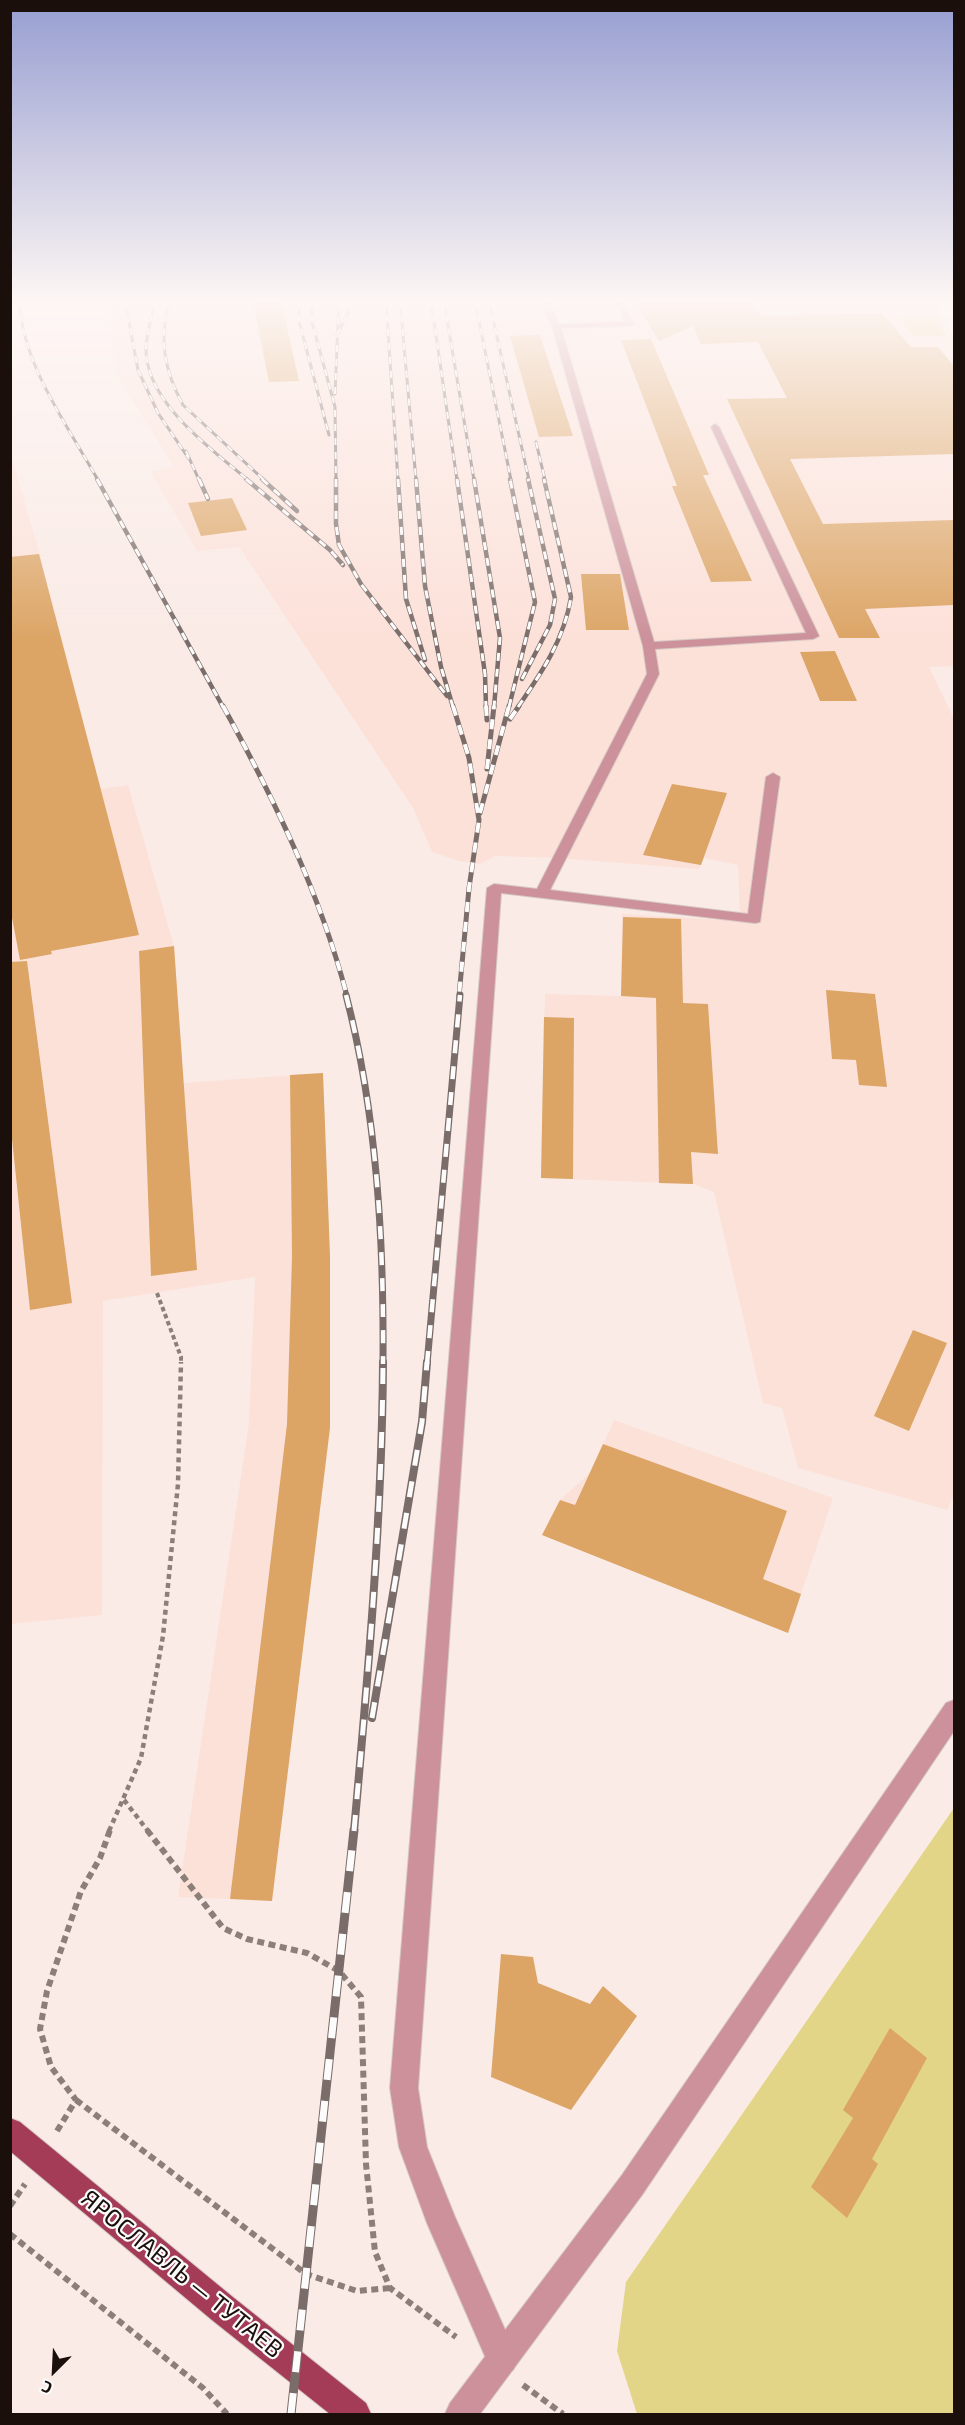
<!DOCTYPE html>
<meta charset="utf-8">
<style>
body{margin:0}
#map{position:relative;width:965px;height:2425px;overflow:hidden;background:#faebe6;font-family:"Exo 2",sans-serif}
canvas{display:block}
.frame{position:absolute;inset:0;border:12px solid #1a0f0b;pointer-events:none}
.north{position:absolute;left:24px;top:2341px;width:60px;height:60px;-webkit-text-stroke:4px #fcfcfc;paint-order:stroke;rotate:204deg;font-size:16px;font-weight:700;line-height:24px;text-align:center;color:#1a0f0b}
.north::after{content:'';display:block;margin:auto;width:21px;height:27px;background:#1a0f0b;clip-path:polygon(50% 0,100% 100%,50% 72%,0 100%)}
</style>
<div id="map">
<canvas width="965" height="2425"></canvas>
<div class="frame"></div>
<div class="north">С</div>
</div>
<script>
const c = document.querySelector('canvas').getContext('2d');
c.lineJoin = 'round';
function paint(path, color) {
  c.fillStyle = color;
  c.fill(path, 'evenodd');
}
function strokePath(path, color, width, dash) {
  c.strokeStyle = color;
  c.lineWidth = width;
  c.lineCap = dash ? 'butt' : 'round';
  c.setLineDash(dash || []);
  c.stroke(path);
}
function write(font, color, halo, rows, align = 'center') {
  c.font = font + ' "Exo 2",sans-serif';
  c.lineWidth = 4.5;
  c.setLineDash([]);
  c.textBaseline = 'middle';
  c.strokeStyle = halo;
  c.fillStyle = color;
  for (const [text, x, y, turn = 0] of rows) {
    c.save();
    c.translate(x, y);
    c.rotate((+turn || 0) * Math.PI / 180);
    c.textAlign = isNaN(turn) ? turn : align;
    if (halo) c.strokeText(text, 0, 0);
    c.fillText(text, 0, 0);
    c.restore();
  }
}
const built = new Path2D(`
 M 109,301 L 936,301 L 954,339 L 954,666 L 929,667 L 954,719 L 954,1495 L 947,1510 L 798,1468 L 782,1408 L 763,1403 L 714,1192 L 693,1184 L 541,1178 L 545,994 L 621,996 L 622,914 L 740,921 L 738,865 L 704,858 L 699,869 L 557,858 L 495,856 L 480,864 L 459,861 L 432,852 L 413,808 L 239,547 L 197,551 L 150,471 L 174,467 L 115,372 Z
 M 10,451 L 39,551 L 101,789 L 128,785 L 174,946 L 183,1083 L 323,1073 L 330,1256 L 330,1428 L 230,1899 L 178,1897 L 249,1423 L 255,1277 L 103,1301 L 102,1615 L 11,1624 Z
 M 614,1420 L 833,1498 L 788,1633 L 542,1535 L 560,1500 L 590,1473 Z`);
const green = new Path2D(`
 M 936,316 L 946,336 L 915,337 L 898,317 Z
 M 954,1808 L 954,2414 L 637,2414 L 617,2351 L 626,2282 Z`);
const building = new Path2D(`
 M 253,301 L 281,301 L 299,381 L 269,382 Z
 M 634,301 L 750,301 L 762,316 L 882,313 L 911,347 L 938,347 L 954,366 L 954,454 L 790,459 L 823,524 L 954,520 L 954,605 L 865,609 L 880,638 L 839,638 L 727,399 L 787,398 L 758,342 L 701,344 L 693,326 L 659,341 Z
 M 540,335 L 573,436 L 539,437 L 510,336 Z
 M 651,339 L 709,475 L 703,475 L 752,581 L 711,582 L 672,486 L 677,486 L 621,340 Z
 M 232,498 L 247,530 L 201,536 L 188,503 Z
 M 39,554 L 139,935 L 51,951 L 52,954 L 20,960 L 10,907 L 10,557 Z
 M 581,574 L 620,574 L 629,630 L 586,630 Z
 M 835,651 L 857,701 L 820,701 L 800,652 Z
 M 672,784 L 727,793 L 701,865 L 643,855 Z
 M 623,917 L 681,919 L 683,1003 L 708,1004 L 718,1154 L 691,1152 L 693,1184 L 659,1183 L 656,998 L 621,996 Z
 M 174,946 L 197,1270 L 151,1276 L 139,951 Z
 M 27,961 L 72,1303 L 30,1310 L 10,1120 L 10,962 Z
 M 826,990 L 875,994 L 887,1087 L 859,1085 L 856,1060 L 832,1059 Z
 M 544,1017 L 574,1018 L 573,1179 L 541,1178 Z
 M 323,1073 L 330,1256 L 330,1428 L 272,1901 L 230,1899 L 287,1424 L 292,1256 L 290,1075 Z
 M 913,1330 L 947,1343 L 909,1431 L 874,1416 Z
 M 603,1444 L 787,1511 L 763,1579 L 801,1594 L 788,1633 L 542,1535 L 560,1500 L 575,1505 Z
 M 501,1954 L 533,1957 L 538,1983 L 590,2004 L 603,1986 L 637,2016 L 571,2110 L 491,2077 Z
 M 890,2028 L 927,2058 L 872,2159 L 878,2164 L 847,2218 L 811,2187 L 853,2118 L 843,2110 Z`);
const pathFar2 = new Path2D(`
 M 157,1293 L 181,1357 L 181,1364`);
const pathFar1 = new Path2D(`
 M 124,1800 L 148,1831
 M 109,1831 L 141,1758 L 163,1636 L 178,1484 L 181,1362`);
const path = new Path2D(`
 M 147,1830 L 223,1928 L 247,1939 L 307,1953 L 339,1971 L 361,1997 L 366,2164 L 375,2252 L 390,2288 L 456,2337
 M 76,2100 L 306,2274 L 357,2291 L 390,2288
 M 57,2131 L 76,2100 L 51,2067 L 40,2029 L 47,1991 L 81,1891 L 100,1858 L 110,1830
 M 10,2206 L 25,2184
 M 10,2234 L 203,2388 L 227,2414
 M 523,2385 L 563,2414`);
const lane = new Path2D(`
 M 540,301 L 548,301 L 559,324 L 625,322 L 614,301 L 622,301 L 634,324 L 630,326 L 561,328 L 654,642 L 806,633 L 711,427 L 715,424 L 719,427 L 819,636 L 813,639 L 655,649 L 659,674 L 550,890 L 748,914 L 766,777 L 773,773 L 780,777 L 760,922 L 755,923 L 501,893 L 418,2088 L 427,2147 L 455,2217 L 518,2359 L 513,2370 L 502,2375 L 491,2370 L 427,2223 L 399,2147 L 390,2088 L 487,888 L 494,884 L 537,889 L 647,674 L 643,646 L 552,326 Z`);
const street = new Path2D(`
 M 954,1700 L 954,1731 L 642,2195 L 480,2414 L 445,2414 L 450,2403 L 622,2175 L 946,1703 Z`);
const primary = new Path2D(`
 M 10,2118 L 20,2122 L 234,2298 L 366,2403 L 371,2414 L 330,2414 L 212,2320 L 10,2151 Z`);
const railFar5 = new Path2D(`
 M 20,301 C 20,361 69,428 98,480
 M 125,301 L 138,370 L 158,413 L 189,459
 M 155,301 C 152,316 147,332 146,347 C 144,401 211,449 248,480
 M 169,301 C 159,340 164,370 183,405 L 264,480
 M 299,301 L 299,321 L 329,435
 M 312,301 L 312,322 L 335,407 L 336,480
 M 386,301 L 398,480
 M 400,301 L 416,480
 M 431,301 L 457,480
 M 444,301 L 474,480
 M 475,301 L 511,480
 M 489,301 L 529,480
 M 337,335 L 354,301
 M 335,394 L 339,301
 M 536,442 L 545,480
 M 186,451 L 199,480`);
const railFar4 = new Path2D(`
 M 97,479 L 223,707
 M 199,479 L 208,499
 M 246,479 L 330,550 L 343,565
 M 262,479 L 297,511
 M 336,479 L 336,524 L 339,545 L 361,584 L 447,696
 M 398,479 L 406,599 L 425,660
 M 416,479 L 425,586 L 441,667 L 453,707
 M 457,479 L 485,674 L 486,707
 M 474,479 L 500,638 L 494,707
 M 522,679 L 550,625 L 555,599 L 528,479
 M 509,707 L 535,602 L 510,479
 M 518,707 C 542,672 564,640 571,597 L 544,479`);
const railFar3 = new Path2D(`
 M 223,706 C 274,799 320,893 347,996
 M 453,706 L 469,758 L 479,820 L 469,888 L 459,996
 M 486,706 L 487,720
 M 510,719 L 519,706
 M 487,769 L 494,706
 M 480,813 L 509,706`);
const railFar2 = new Path2D(`
 M 346,995 C 377,1114 384,1241 383,1364
 M 427,1364 L 460,995`);
const railFar1 = new Path2D(`
 M 372,1718 L 422,1422 L 427,1362
 M 354,1831 C 368,1675 382,1519 383,1362`);
const rail = new Path2D(`
 M 291,2414 L 354,1830`);
const nearStreetnames = [
 ["ЯРОСЛАВЛЬ — ТУТАЕВ",182,2274,39]
];
paint(built, '#fce1d9');
paint(green, '#e2d587');
paint(building, '#dca566');
strokePath(lane, '#d6c8c3', 2);
strokePath(street, '#d6c8c3', 2);
strokePath(primary, '#d6c8c3', 2);
strokePath(pathFar2, '#8c7f7a', 4, [4.5, 3]);
strokePath(pathFar1, '#8c7f7a', 4.5, [5, 4]);
strokePath(path, '#8c7f7a', 6, [7, 4.5]);
paint(lane, '#cc919b');
paint(street, '#cc919b');
paint(primary, '#a43c58');
strokePath(railFar5, '#7a6d69', 3);
strokePath(railFar4, '#7a6d69', 4.5);
strokePath(railFar3, '#7a6d69', 5);
strokePath(railFar2, '#7a6d69', 7);
strokePath(railFar1, '#7a6d69', 8);
strokePath(rail, '#7a6d69', 9);
strokePath(railFar5, '#fcfcfc', 2, [7]);
strokePath(railFar4, '#fcfcfc', 3, [8]);
strokePath(railFar3, '#fcfcfc', 4, [10]);
strokePath(railFar2, '#fcfcfc', 4.5, [13]);
strokePath(railFar1, '#fcfcfc', 5, [16]);
strokePath(rail, '#fcfcfc', 7, [21]);
const sky = c.createLinearGradient(0, 0, 0, 640);
sky.addColorStop(0, '#979ed1');
sky.addColorStop(0.47, '#fdf6f4');
sky.addColorStop(1, '#fdf6f400');
c.fillStyle = sky;
c.fillRect(0, 0, 965, 640);
write('24px', '#1a0f0b', '#fcfcfc', nearStreetnames);
</script>
